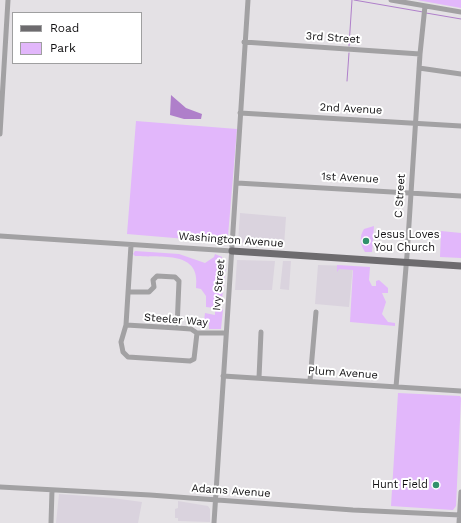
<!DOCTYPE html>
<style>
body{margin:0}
#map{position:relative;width:461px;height:523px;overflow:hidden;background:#e4e1e5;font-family:"Work Sans",sans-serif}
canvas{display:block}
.legend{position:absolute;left:12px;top:12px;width:130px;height:52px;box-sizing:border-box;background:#fff;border:1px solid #9f9fa0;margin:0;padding:5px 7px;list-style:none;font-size:12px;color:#100f11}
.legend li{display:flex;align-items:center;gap:8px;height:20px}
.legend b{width:20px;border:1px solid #9f9fa0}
</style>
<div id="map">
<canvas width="461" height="523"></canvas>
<ul class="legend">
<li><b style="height:5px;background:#6d6b6e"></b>Road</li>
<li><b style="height:11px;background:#e2b7fb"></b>Park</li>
</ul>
</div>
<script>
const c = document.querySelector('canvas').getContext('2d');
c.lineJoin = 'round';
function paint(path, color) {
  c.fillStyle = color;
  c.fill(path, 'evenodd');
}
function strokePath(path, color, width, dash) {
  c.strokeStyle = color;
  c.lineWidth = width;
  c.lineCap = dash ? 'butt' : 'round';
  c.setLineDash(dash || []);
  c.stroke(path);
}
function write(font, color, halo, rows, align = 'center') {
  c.font = font + ' "Work Sans",sans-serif';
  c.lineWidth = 4;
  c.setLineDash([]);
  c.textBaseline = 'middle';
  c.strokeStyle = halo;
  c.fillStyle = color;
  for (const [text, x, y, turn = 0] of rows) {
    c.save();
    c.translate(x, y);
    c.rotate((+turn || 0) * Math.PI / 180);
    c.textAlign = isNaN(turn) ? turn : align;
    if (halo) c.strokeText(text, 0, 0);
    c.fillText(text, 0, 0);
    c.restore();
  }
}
const built = new Path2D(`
 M 240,213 L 286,217 L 284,246 L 238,243 Z
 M 237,260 L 275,261 L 272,290 L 235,290 Z
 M 283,261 L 291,261 L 289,290 L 280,289 Z
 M 318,265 L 353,266 L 349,307 L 315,304 Z
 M 59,494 L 112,498 L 142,502 L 138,523 L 56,523 Z
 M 178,501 L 208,506 L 210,509 L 210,522 L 178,521 L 178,518 L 175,518 L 175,509 L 178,508 Z`);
const green = new Path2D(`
 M 417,0 L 461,0 L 461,8 Z
 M 136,121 L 237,129 L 228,236 L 222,242 L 127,234 Z
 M 374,226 L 372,252 L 365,252 C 360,244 359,237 364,229 Z
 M 441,231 L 461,233 L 461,258 L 440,257 Z
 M 135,251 L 179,254 L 205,263 L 214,257 L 215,254 L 222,257 L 221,265 L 226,265 L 221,307 L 223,310 L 221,329 L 209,329 L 209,321 L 204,321 L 205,313 L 215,315 L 215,308 L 206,307 L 206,296 L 201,289 L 196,288 C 201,250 162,258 135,256 L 133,254 Z
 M 337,265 L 370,267 L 369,280 L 372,286 L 376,286 L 376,281 L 379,280 L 388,288 L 388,293 L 382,293 L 386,302 L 382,314 L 388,322 L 395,323 L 395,326 L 350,322 L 353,270 L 339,269 L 337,272 Z
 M 398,393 L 460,396 L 461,398 L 456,506 L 453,510 L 391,506 Z`);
const water = new Path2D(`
 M 171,95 L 186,108 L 202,114 L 201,119 L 184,119 L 170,115 Z`);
const stream = new Path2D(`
 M 354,0 L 423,12
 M 426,13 L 461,19
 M 349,46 L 352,0
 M 347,81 L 349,53`);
const minor = new Path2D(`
 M 391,0 L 461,12
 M 244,42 L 420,54
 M 419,68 L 461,74
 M 240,113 L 461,126
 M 0,134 L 8,0
 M 237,183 L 461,196
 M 0,236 L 232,251
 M 131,245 L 126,325 L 121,342 L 123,352 L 128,357 L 190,361 L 194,359 L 197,333
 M 129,292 L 149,292 L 154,287 L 153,280 L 157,276 L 175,277 L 179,281 L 177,328
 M 126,325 L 177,328 L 191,329 L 197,333 L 225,333
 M 223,376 L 461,391
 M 259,378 L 261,332
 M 310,381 L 316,312
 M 396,387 L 407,255 L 420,54 L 425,6
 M 0,487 L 150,495 L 353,510 L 460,515
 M 51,523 L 52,490
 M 214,523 L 248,0
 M 459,523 L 461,492`);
const major = new Path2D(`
 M 232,251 L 461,266`);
const markers = [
 [366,241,4,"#31916b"],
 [436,485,4,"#31916b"]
];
const streetNames = [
 ["3rd Street",333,38,4],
 ["2nd Avenue",351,109,3],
 ["1st Avenue",350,178,3],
 ["C Street",400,196,-86],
 ["Washington Avenue",231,240,4],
 ["Ivy Street",219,285,-85],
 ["Steeler Way",176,320,5],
 ["Plum Avenue",343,373,4],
 ["Adams Avenue",231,491,4]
];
const poiNames = [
 ["Jesus Loves",374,235],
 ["You Church",374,248],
 ["Hunt Field",428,485,"right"]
];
paint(built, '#dad3de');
paint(green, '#e2b7fb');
paint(water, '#af7fca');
strokePath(stream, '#af7fca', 1);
strokePath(minor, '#a2a1a3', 5);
strokePath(major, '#6d6b6e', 7);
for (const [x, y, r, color] of markers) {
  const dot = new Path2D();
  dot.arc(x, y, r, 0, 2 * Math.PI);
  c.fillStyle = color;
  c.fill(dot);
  strokePath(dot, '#fff', 1.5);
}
write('11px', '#100f11', '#fff', streetNames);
write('11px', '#100f11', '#fff', poiNames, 'left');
</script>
